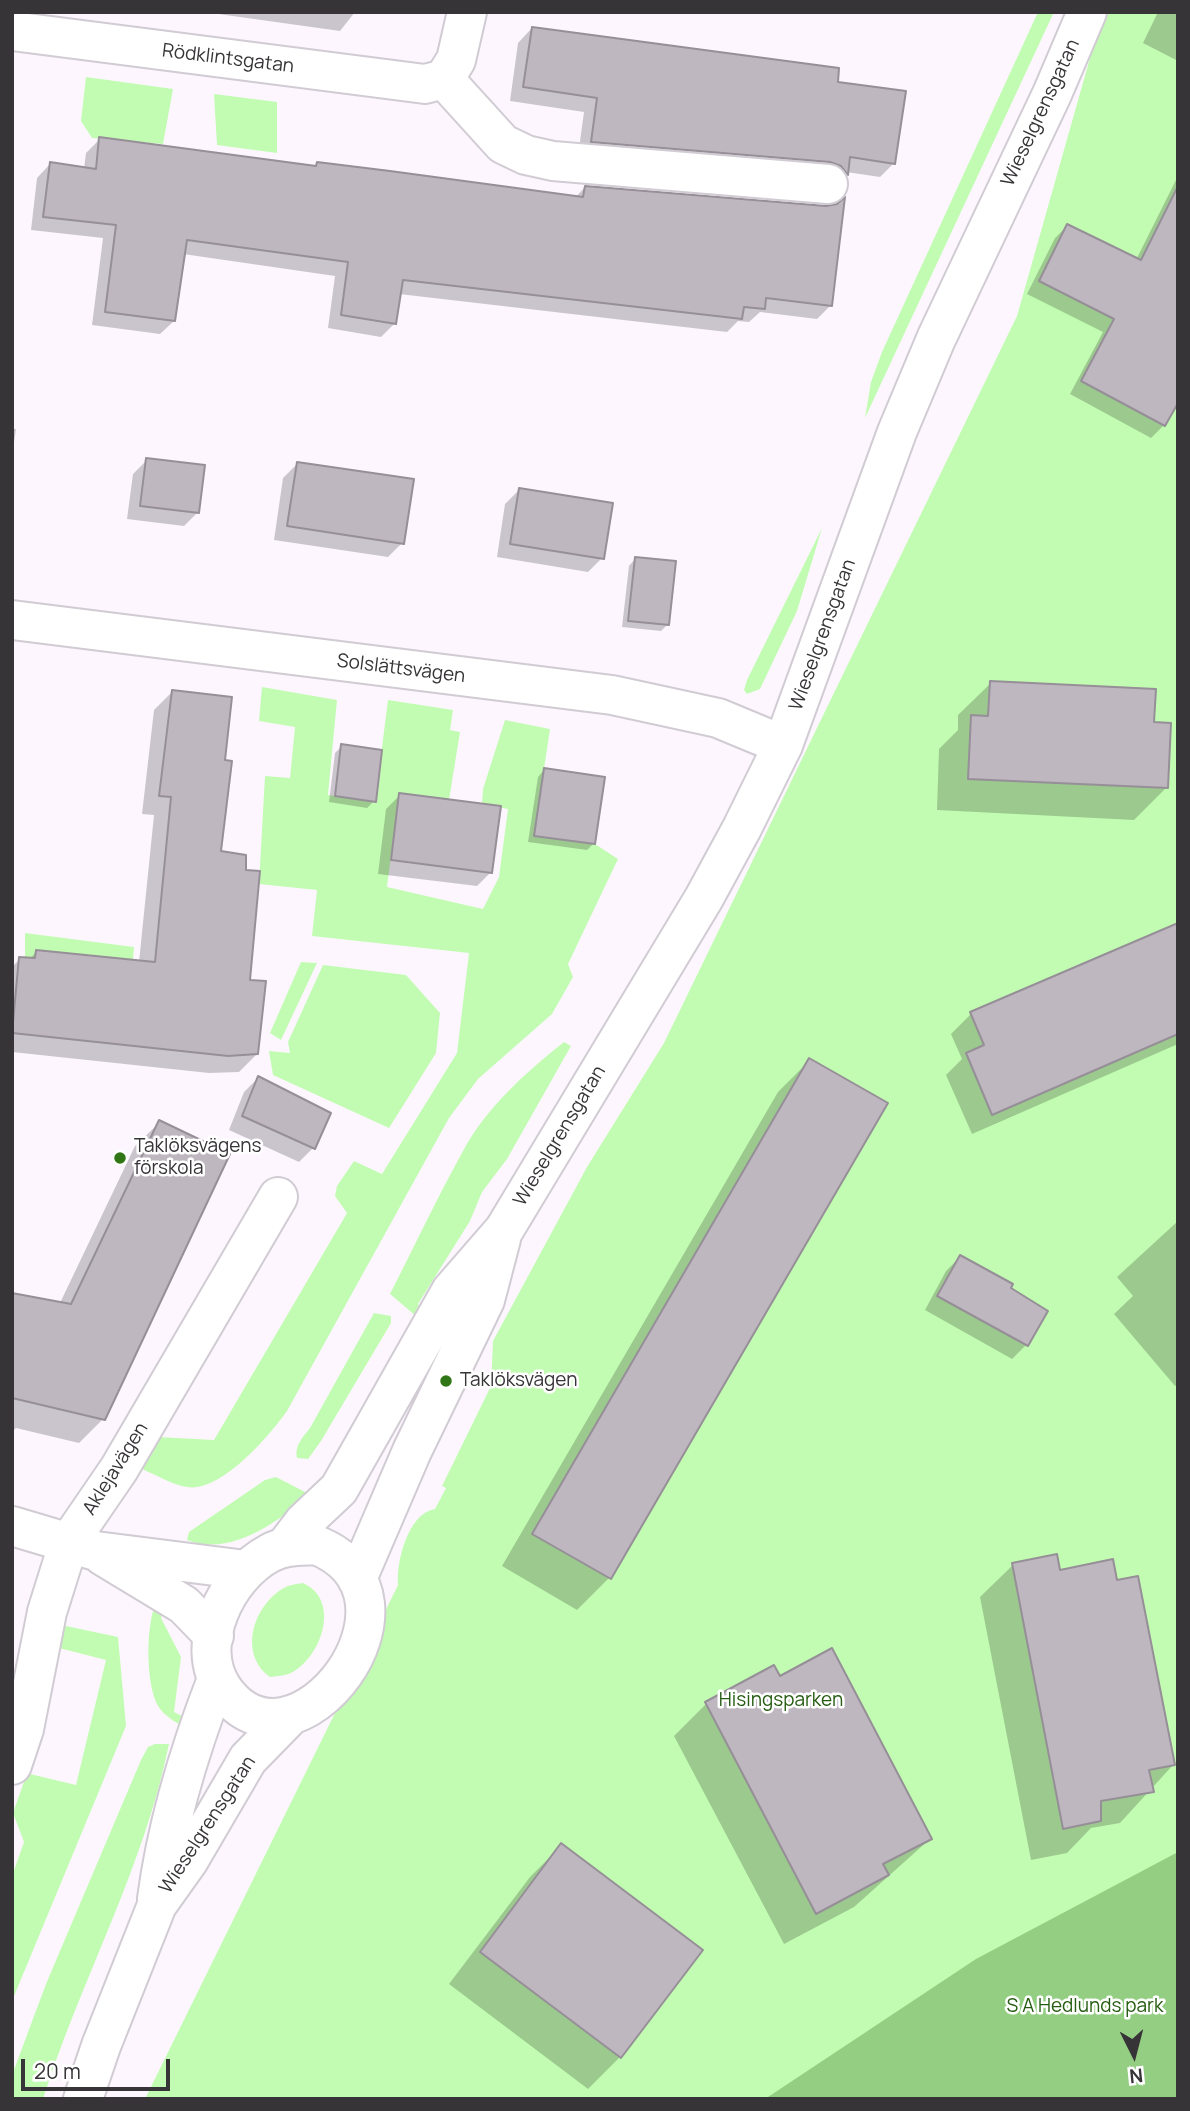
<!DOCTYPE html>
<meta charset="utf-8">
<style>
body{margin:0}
#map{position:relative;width:1190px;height:2111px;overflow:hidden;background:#fdf6ff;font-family:Manrope,sans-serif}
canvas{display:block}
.frame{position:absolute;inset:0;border:14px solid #373437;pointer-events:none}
.north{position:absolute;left:1099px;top:2020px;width:70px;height:70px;-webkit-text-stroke:5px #fff;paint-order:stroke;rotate:174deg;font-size:19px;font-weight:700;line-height:28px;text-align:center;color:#373437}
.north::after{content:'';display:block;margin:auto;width:24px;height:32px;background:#373437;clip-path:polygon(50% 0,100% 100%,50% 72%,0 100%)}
.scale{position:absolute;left:21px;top:2059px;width:149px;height:32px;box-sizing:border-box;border:4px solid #373437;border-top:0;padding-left:9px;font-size:21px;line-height:24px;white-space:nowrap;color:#373437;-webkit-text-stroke:5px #fff;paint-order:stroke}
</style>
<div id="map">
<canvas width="1190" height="2111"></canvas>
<div class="frame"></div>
<div class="north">N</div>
<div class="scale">20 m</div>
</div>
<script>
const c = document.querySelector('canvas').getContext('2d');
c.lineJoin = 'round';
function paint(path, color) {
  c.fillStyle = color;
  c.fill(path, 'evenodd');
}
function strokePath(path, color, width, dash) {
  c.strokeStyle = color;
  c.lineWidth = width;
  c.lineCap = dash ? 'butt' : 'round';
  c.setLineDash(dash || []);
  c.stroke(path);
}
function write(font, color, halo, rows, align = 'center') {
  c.font = font + ' Manrope,sans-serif';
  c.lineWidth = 5;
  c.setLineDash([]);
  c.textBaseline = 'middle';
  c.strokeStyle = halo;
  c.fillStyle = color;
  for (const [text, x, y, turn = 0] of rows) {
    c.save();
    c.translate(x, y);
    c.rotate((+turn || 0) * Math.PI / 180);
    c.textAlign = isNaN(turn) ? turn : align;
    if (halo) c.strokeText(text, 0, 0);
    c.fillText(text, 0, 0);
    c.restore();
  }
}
const green = new Path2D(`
 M 1038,12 L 1054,12 L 865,418 L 871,382 L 882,352 Z
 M 1103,12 L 1178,12 L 1178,2099 L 145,2099 L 398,1585 C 396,1562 408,1513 435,1509 L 446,1488 L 442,1486 L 491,1386 L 493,1341 L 587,1167 L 664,1043 L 1017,316 Z
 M 86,77 L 173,89 L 163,144 L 92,138 L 81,121 Z
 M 214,94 L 277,102 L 277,153 L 217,145 Z
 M 822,528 L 797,611 L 760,689 L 747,694 L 744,690 L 747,680 Z
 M 262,687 L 337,700 L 328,795 L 375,802 L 388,700 L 453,710 L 450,730 L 460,732 L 449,800 L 399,794 L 387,887 L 483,909 L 499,877 L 508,809 L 482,804 L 483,789 L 505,720 L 550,729 L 534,836 L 595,844 L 618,859 L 568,964 L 573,977 L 552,1014 L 478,1079 L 449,1118 L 287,1411 C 270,1435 221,1493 187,1487 C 173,1485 156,1475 142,1469 L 139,1464 L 158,1437 L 214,1440 L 347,1213 L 335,1196 L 337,1186 L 354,1161 L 382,1174 L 457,1053 L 469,953 L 312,936 L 317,890 L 259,884 L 265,776 L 290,778 L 295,727 L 259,721 Z
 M 25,933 L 134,947 L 133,960 L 104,957 L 103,966 L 25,958 Z
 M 301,962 L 317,963 L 281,1040 L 270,1033 Z
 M 323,965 L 406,975 L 440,1013 L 436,1053 L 389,1128 L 273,1075 L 269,1051 L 290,1053 L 288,1042 Z
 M 564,1042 L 571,1046 L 507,1159 L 482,1192 L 470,1221 L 418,1304 L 421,1310 L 416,1316 L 390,1294 C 414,1247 437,1198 463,1151 C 486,1108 526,1072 564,1042 Z
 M 374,1313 L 391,1316 L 391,1323 L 321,1441 L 308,1459 L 297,1458 C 294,1446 303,1437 310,1428 Z
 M 276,1477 L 309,1494 C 279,1522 231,1557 187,1540 L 189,1532 L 265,1480 Z
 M 303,1583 C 341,1600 322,1657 291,1673 C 285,1676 276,1676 270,1677 C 239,1655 252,1608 282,1589 C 288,1585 296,1584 303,1583 Z
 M 154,1608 L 163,1612 L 161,1618 L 181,1657 L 174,1712 L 182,1716 L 179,1724 C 172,1720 163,1714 158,1706 C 146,1684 146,1631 154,1608 Z
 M 66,1626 L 118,1637 L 126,1726 L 12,2001 L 12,1876 L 24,1842 L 13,1813 L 26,1776 L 30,1774 L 76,1785 L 106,1660 L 59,1648 L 61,1630 Z
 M 155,1744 L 169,1744 C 144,1868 81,1979 43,2099 L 12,2099 L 12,2075 L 46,1984 L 141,1760 L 148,1747 Z`);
const forest = new Path2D(`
 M 1178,1852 L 1178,2099 L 765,2099 L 976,1959 Z`);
const shadow = new Path2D(`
 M 204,12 L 355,12 L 340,31 Z
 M 1158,12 L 1178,12 L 1178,61 L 1143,43 Z
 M 532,28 L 836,83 L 894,163 L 880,177 L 846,172 L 833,188 L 578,156 L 584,112 L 510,101 L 518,43 Z
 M 100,139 L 575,198 L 585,187 L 831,305 L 817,319 L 760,312 L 749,322 L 738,321 L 727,332 L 399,294 L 395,323 L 381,337 L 328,328 L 335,276 L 183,254 L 174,321 L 160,334 L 92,325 L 103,238 L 31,230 L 37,178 L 50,164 L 84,169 L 86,153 Z
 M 1178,176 L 1178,400 L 1164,425 L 1151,438 L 1070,394 L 1103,332 L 1027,294 L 1055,238 L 1067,226 L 1136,260 Z
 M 12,429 L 16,429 L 12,455 Z
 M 147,460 L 198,512 L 184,526 L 127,519 L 133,474 Z
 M 297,464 L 402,543 L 388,557 L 274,540 L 283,478 Z
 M 519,490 L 602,558 L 588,572 L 497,557 L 505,504 Z
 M 635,559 L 668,624 L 661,631 L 622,627 L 629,566 Z
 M 991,683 L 1152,724 L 1166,788 L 1134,820 L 937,810 L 939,749 L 958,730 L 958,715 Z
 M 172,692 L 224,762 L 220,853 L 248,981 L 257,1054 L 239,1072 L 209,1073 L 12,1052 L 12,967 L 20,959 L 29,960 L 36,952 L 139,962 L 154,815 L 142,814 L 154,710 Z
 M 342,746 L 374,801 L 367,808 L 329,802 L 335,753 Z
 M 544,770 L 593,844 L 587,850 L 528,842 L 538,777 Z
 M 400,795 L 491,872 L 477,886 L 378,874 L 386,809 Z
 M 1178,925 L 1178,1044 L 972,1134 L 946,1075 L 962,1059 L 951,1034 L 971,1014 Z
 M 810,1060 L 609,1578 L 577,1610 L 502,1566 L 778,1092 Z
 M 258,1078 L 313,1148 L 299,1162 L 229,1130 L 244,1092 Z
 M 160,1122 L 103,1419 L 79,1443 L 16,1428 L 12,1432 L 12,1295 L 60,1303 L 135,1146 Z
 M 1178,1221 L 1178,1384 L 1175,1386 L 1114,1314 L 1133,1296 L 1117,1277 Z
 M 960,1257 L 1026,1345 L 1012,1359 L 925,1310 L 946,1271 Z
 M 1013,1565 L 1116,1582 L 1173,1765 L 1120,1823 L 1091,1828 L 1067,1853 L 1031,1860 L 980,1597 Z
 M 774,1667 L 779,1678 L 930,1839 L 854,1907 L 784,1944 L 674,1736 L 706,1704 Z
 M 562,1845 L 700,1950 L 620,2057 L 588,2089 L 449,1984 L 530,1877 Z`);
const building = new Path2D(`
 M 532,27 L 839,68 L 838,82 L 906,91 L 895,164 L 850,157 L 848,175 L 841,166 L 830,162 L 591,142 L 597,98 L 523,87 Z
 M 99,137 L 316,166 L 317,162 L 390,171 L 583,197 L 585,186 L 826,206 L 837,204 L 845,197 L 832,306 L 766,298 L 765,309 L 744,307 L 742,319 L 403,280 L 396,324 L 341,315 L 348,262 L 187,240 L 175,321 L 105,312 L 116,225 L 43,217 L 50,162 L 96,169 Z
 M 1178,186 L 1178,403 L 1165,426 L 1081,381 L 1114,319 L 1039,281 L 1067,224 L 1141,260 Z
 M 146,458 L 205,465 L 199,513 L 140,506 Z
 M 297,462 L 414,479 L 404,544 L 287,526 Z
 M 519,488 L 613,503 L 604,559 L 510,544 Z
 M 635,557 L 676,561 L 669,625 L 628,621 Z
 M 990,681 L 1156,689 L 1154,722 L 1171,723 L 1168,788 L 968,779 L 971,715 L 988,716 Z
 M 172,690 L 232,697 L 225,760 L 232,761 L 221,851 L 246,855 L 246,870 L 260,871 L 250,980 L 266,981 L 258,1054 L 228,1056 L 12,1033 L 19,957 L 35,958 L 36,950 L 155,962 L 171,797 L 159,796 Z
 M 341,744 L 382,750 L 376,802 L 335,796 Z
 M 544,768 L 605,777 L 595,844 L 534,836 Z
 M 399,793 L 501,806 L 492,873 L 391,860 Z
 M 1178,923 L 1178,1034 L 992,1115 L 966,1053 L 984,1045 L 970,1012 Z
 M 809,1058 L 888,1103 L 611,1579 L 532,1534 Z
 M 258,1076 L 331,1113 L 315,1149 L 242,1116 Z
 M 159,1120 L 230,1154 L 105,1420 L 12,1398 L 12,1293 L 71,1304 Z
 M 960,1255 L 1013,1284 L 1011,1288 L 1048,1311 L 1028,1346 L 937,1296 Z
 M 1057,1554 L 1060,1570 L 1113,1559 L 1117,1580 L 1138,1576 L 1175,1765 L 1149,1770 L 1154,1792 L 1101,1801 L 1101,1821 L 1063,1829 L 1012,1563 Z
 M 832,1648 L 932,1839 L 883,1864 L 889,1875 L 816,1914 L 705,1702 L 774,1665 L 780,1676 Z
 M 561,1843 L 703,1950 L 621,2058 L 480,1952 Z`);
const street = new Path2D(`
 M 12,31 L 425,84 L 444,79 L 456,60 L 467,12
 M 444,79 L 503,144 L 526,155 L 553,161 L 828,184
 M 12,620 L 612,695 L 718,718 L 783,745
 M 12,1526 L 96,1551 L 246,1570
 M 103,1556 L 184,1605 L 214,1636
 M 12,1765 L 24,1729 L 47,1612 L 69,1542 L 119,1469 L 278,1197`);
const secondary = new Path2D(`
 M 316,1545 C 443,1595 293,1791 223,1689 C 193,1645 226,1576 270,1553 C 284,1545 300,1546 316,1545 Z
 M 285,1547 L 304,1522 L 339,1489 L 451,1291 L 504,1230 L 704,898 L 742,828 L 783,745 L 897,432 L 936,339 L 1052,94 L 1087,12
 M 357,1579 L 412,1451 L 485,1300 L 501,1239
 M 157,1899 C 167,1823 189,1751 217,1679
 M 83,2099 L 101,2046 L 157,1905 L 189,1860 L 248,1759 L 290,1716`);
const markers = [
 [120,1158,7,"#317616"],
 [446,1381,7,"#317616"]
];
const streetNames = [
 ["Rödklintsgatan",228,59,7],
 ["Wieselgrensgatan",1041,113,-65],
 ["Wieselgrensgatan",823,635,-70],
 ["Solslättsvägen",401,669,7],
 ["Wieselgrensgatan",560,1136,-59],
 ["Aklejavägen",116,1469,-58],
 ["Wieselgrensgatan",208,1825,-57]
];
const poiNames = [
 ["Taklöksvägens",134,1147],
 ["förskola",134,1169],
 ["Taklöksvägen",460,1381]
];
const parkNames = [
 ["Hisingsparken",781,1701],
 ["S A Hedlunds park",1085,2007]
];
paint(green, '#c2fcb2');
paint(forest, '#94ce83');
paint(shadow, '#0003');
paint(building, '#beb7c0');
strokePath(building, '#968f97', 2);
strokePath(street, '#d1cbd3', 42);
strokePath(secondary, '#d1cbd3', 42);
strokePath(street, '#fff', 38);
strokePath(secondary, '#fff', 38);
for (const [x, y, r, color] of markers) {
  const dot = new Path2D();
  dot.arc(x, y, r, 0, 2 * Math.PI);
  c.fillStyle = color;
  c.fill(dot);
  strokePath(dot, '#fff', 2.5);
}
write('19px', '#373437', '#fff', streetNames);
write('19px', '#373437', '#fff', poiNames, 'left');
write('19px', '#255c11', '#fff', parkNames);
</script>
